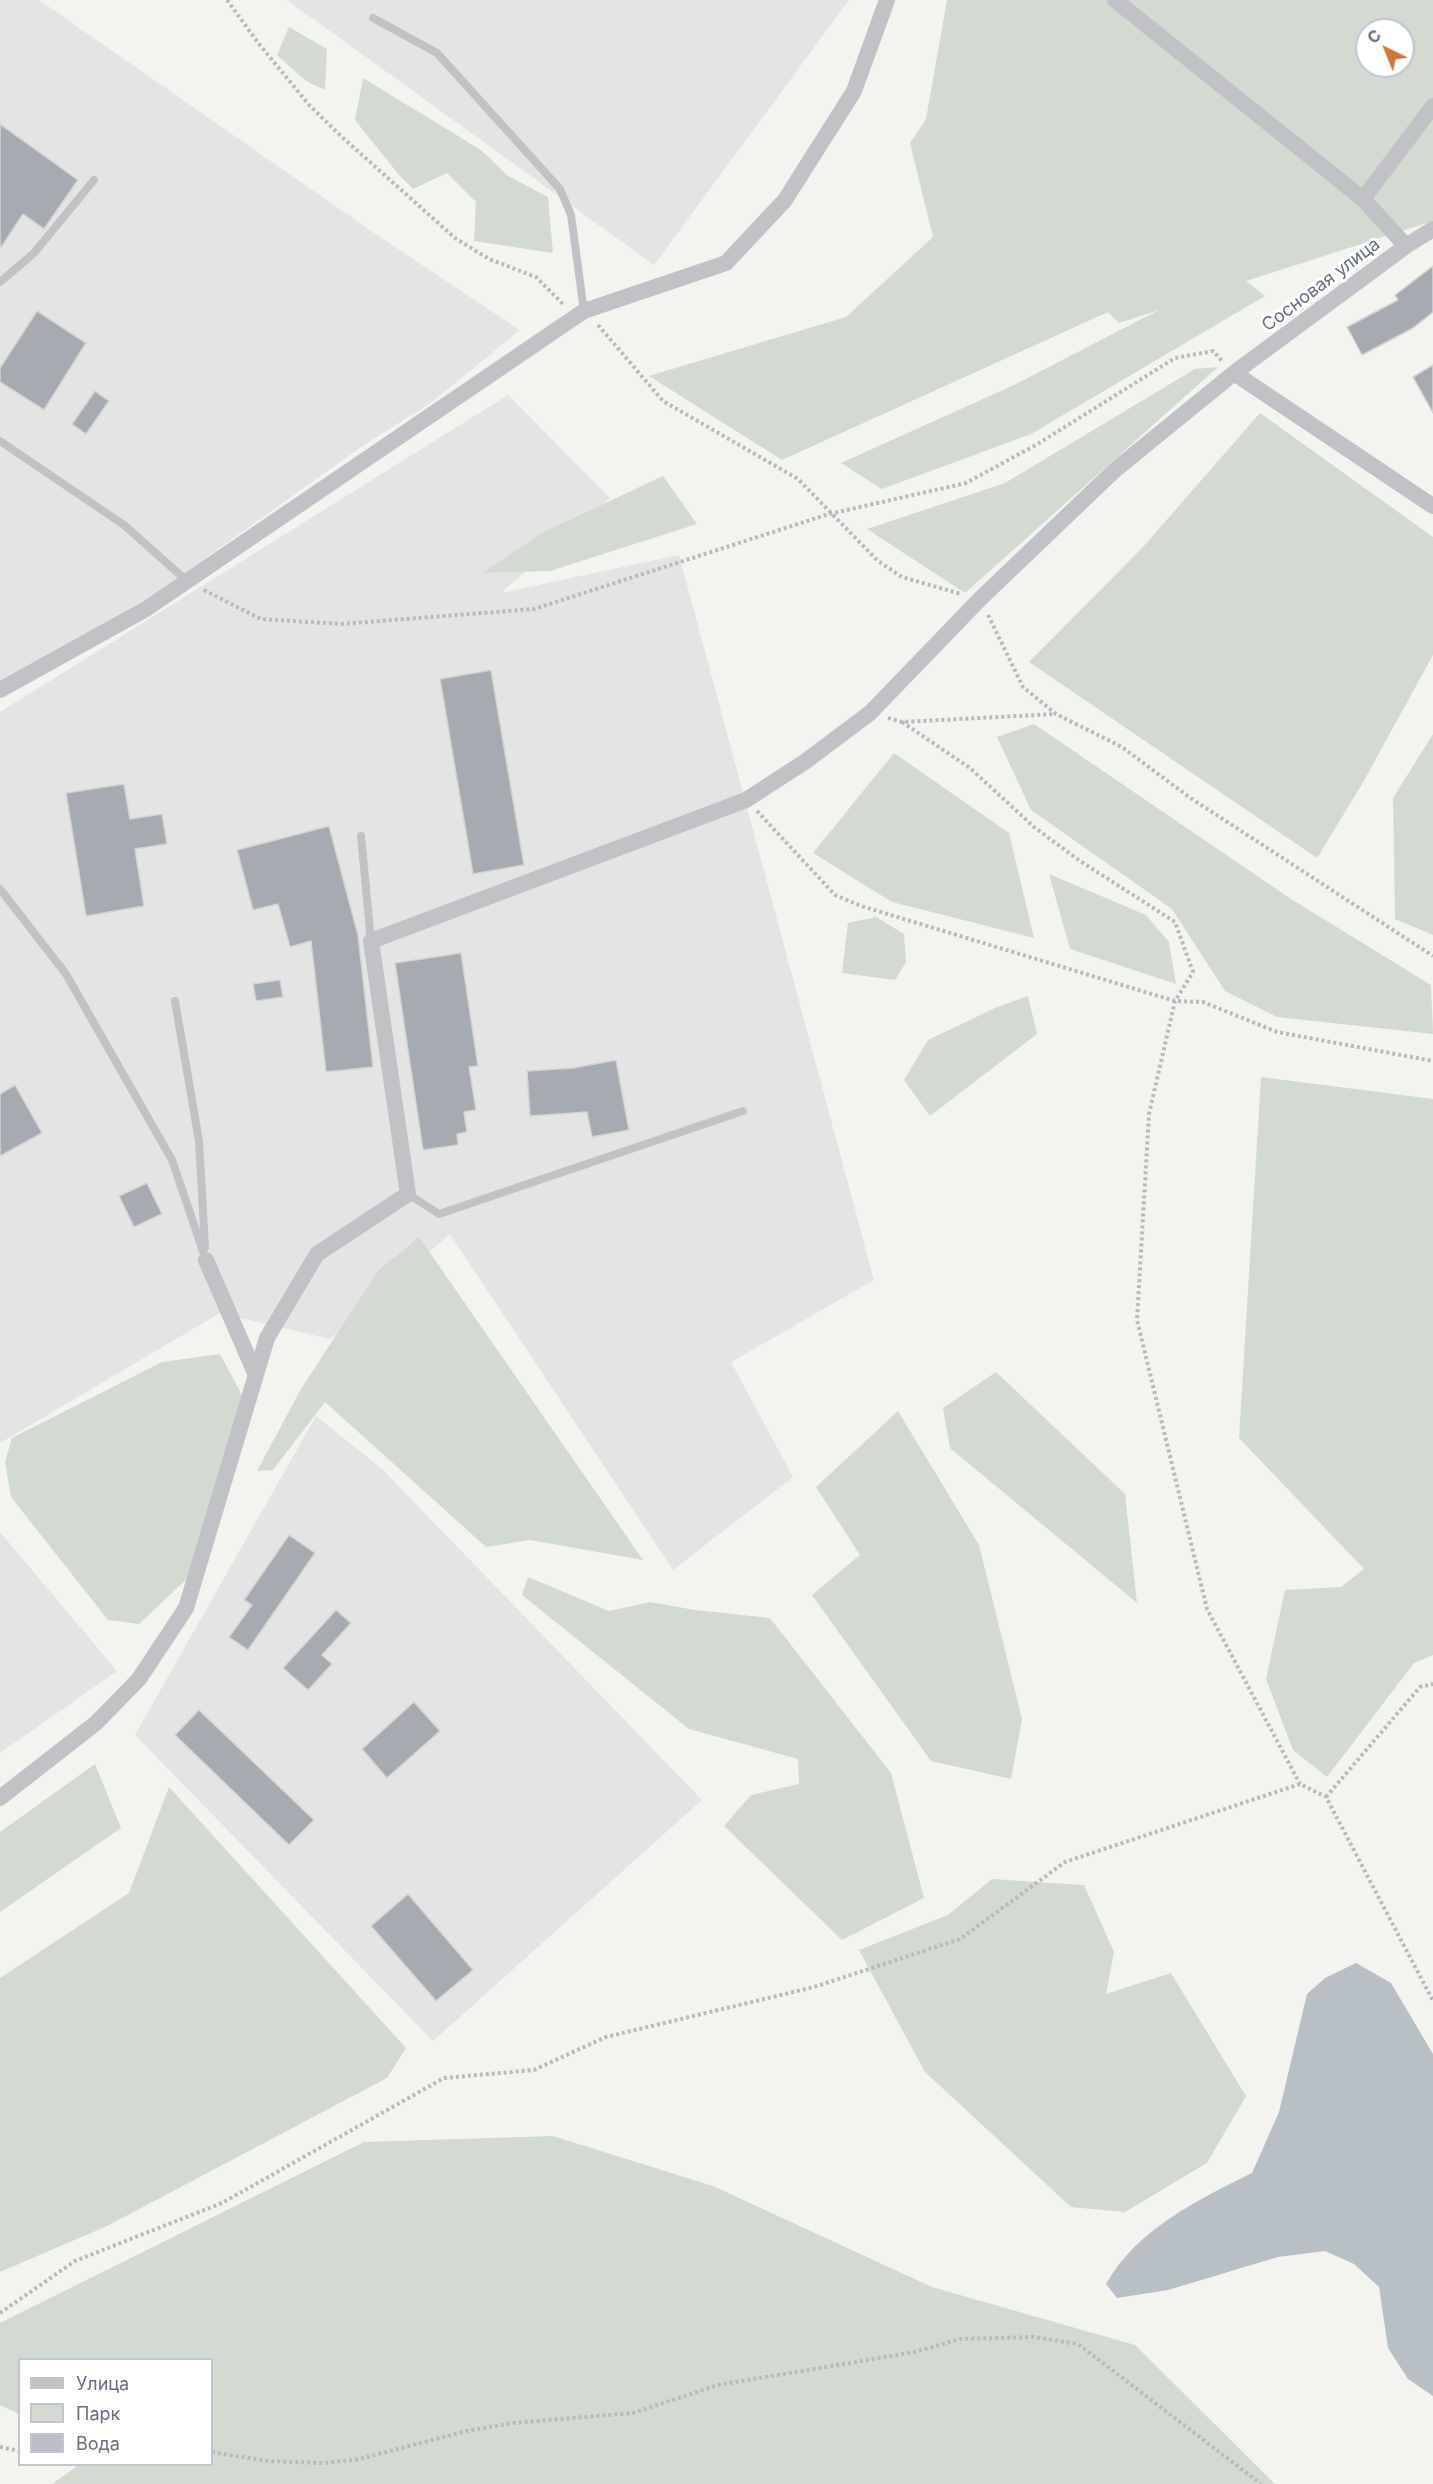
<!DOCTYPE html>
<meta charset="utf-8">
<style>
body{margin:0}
#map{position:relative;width:1433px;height:2484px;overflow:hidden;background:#f3f3f0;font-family:Inter,sans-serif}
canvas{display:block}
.legend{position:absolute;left:18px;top:2358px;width:195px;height:108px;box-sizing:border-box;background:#fff;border:2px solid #c2c5cb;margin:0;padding:8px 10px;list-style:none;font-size:18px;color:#666e7d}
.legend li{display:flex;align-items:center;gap:12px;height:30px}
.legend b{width:30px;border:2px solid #c2c5cb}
.north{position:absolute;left:1355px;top:18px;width:60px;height:60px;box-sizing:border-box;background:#fff;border:2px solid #c2c5cb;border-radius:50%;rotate:317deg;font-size:16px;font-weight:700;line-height:24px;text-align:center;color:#666e7d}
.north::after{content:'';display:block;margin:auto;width:21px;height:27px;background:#cb7839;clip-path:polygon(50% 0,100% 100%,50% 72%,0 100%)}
</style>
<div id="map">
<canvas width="1433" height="2484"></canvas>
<ul class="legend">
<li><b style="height:8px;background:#c0c2c5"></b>Улица</li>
<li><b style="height:16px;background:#d3dad2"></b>Парк</li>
<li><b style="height:16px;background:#b9c0c5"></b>Вода</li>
</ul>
<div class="north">С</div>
</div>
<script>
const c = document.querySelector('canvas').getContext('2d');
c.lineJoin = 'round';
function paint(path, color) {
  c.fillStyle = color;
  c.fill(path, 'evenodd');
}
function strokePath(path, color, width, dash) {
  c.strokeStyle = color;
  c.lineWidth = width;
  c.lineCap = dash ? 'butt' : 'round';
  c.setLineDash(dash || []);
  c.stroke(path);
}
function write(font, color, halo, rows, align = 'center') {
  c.font = font + ' Inter,sans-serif';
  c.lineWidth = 6;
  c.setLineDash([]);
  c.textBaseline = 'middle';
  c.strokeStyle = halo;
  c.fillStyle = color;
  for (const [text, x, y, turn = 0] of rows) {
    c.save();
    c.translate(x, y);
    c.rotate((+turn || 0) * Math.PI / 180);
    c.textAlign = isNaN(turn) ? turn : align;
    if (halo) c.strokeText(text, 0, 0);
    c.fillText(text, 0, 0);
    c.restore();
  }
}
const built = new Path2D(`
 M 0,0 L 39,0 L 374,233 L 520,330 L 432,402 L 361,447 L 158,592 L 0,686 Z
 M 287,0 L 849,0 L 654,265 Z
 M 508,395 L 610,498 L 501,593 L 679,555 L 874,1280 L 731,1362 L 793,1477 L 673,1570 L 450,1234 L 330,1339 L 220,1313 L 0,1443 L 0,712 Z
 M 316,1416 L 382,1469 L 702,1800 L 433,2041 L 135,1735 Z
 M 0,1532 L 117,1671 L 0,1753 Z`);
const green = new Path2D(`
 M 947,0 L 1433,0 L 1433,221 L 1246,281 L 1265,296 L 1031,434 L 882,489 L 841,463 L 1014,385 L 1159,310 L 1119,323 L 1108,312 L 782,460 L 649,376 L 846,317 L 933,237 L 910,143 L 926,119 ZM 1367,30 L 1403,30 L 1403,66 L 1367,66 Z
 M 289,27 L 327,49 L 325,90 L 306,81 L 277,55 Z
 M 363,78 L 481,150 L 508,176 L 548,197 L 553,253 L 474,241 L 476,202 L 447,173 L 413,189 L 399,175 L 355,120 Z
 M 1218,367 L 965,593 L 867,529 L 1005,483 L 1195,369 Z
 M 1260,413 L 1433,537 L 1433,655 L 1361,786 L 1317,858 L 1029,662 L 1143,547 Z
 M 663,476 L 697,524 L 550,571 L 482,573 L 544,532 Z
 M 1034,724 L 1291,899 L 1431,985 L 1433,1034 L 1277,1017 L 1225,991 L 1172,909 L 1031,810 L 997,737 Z
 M 1433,734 L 1433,935 L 1395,919 L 1393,798 Z
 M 894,753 L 1009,833 L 1034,938 L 892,902 L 813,853 Z
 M 1049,874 L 1146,915 L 1169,942 L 1176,984 L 1070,949 Z
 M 876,917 L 904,934 L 906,962 L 895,980 L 842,973 L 848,923 Z
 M 1028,996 L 1037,1034 L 930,1116 L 904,1080 L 928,1040 L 995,1008 Z
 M 1261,1077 L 1433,1099 L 1433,1655 L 1414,1663 L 1327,1777 L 1293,1750 L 1266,1679 L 1285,1590 L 1341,1587 L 1364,1569 L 1239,1438 Z
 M 419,1237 L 643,1560 L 530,1540 L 486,1547 L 325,1402 L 273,1470 L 257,1471 L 301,1389 L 378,1271 Z
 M 220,1354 L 243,1397 L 195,1571 L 139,1624 L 108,1620 L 11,1497 L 5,1462 L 12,1438 L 162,1362 Z
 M 996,1372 L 1125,1494 L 1137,1603 L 950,1448 L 943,1408 Z
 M 898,1411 L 979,1545 L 1022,1719 L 1011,1779 L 931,1761 L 812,1595 L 860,1555 L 816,1487 Z
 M 528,1577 L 609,1611 L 650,1602 L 695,1610 L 770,1618 L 891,1773 L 924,1898 L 842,1940 L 724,1826 L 751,1795 L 799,1784 L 798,1759 L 689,1729 L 522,1595 Z
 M 95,1764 L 121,1828 L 0,1912 L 0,1832 Z
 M 169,1787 L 406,2048 L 387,2078 L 107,2226 L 0,2272 L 0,1978 L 129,1893 Z
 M 992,1879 L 1084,1885 L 1114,1952 L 1106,1994 L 1171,1973 L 1246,2096 L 1207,2163 L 1125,2212 L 1071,2207 L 925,2072 L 859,1950 L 948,1915 Z
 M 553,2136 L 713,2186 L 932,2287 L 1135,2345 L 1275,2484 L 52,2484 L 79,2465 L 212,2464 L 212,2360 L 20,2360 L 19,2414 L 0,2405 L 0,2323 L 364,2142 Z`);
const water = new Path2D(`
 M 1356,1963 L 1391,1983 L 1433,2054 L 1433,2396 L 1408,2379 L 1388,2348 L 1379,2287 L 1354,2264 L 1325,2251 L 1278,2257 L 1168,2290 L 1117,2298 L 1106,2284 C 1136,2230 1199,2199 1252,2173 L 1279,2112 L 1307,1994 L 1325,1978 Z`);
const building = new Path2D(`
 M 0,124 L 78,180 L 44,229 L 23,214 L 0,249 Z
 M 1433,266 L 1433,312 L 1413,328 L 1362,355 L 1347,327 L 1398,300 L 1395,295 Z
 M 37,311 L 86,343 L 44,410 L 0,382 L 0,368 Z
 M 1433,365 L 1433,413 L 1413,377 Z
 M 95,391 L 109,401 L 86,434 L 72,424 Z
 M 491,670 L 524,865 L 473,874 L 440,679 Z
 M 124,784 L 130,819 L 162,814 L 167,844 L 135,849 L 144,906 L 86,916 L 66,793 Z
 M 329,826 L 358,935 L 373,1067 L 326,1072 L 311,941 L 290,947 L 278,904 L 253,910 L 237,850 Z
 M 461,953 L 478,1066 L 469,1067 L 476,1110 L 464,1112 L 467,1132 L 457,1134 L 458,1145 L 423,1150 L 395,963 Z
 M 280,980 L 283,997 L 256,1001 L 253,984 Z
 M 616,1060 L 629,1130 L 592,1137 L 587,1112 L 530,1116 L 527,1071 L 573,1068 Z
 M 15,1085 L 42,1133 L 0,1156 L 0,1094 Z
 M 147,1183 L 162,1214 L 134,1227 L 119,1196 Z
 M 289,1535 L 315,1553 L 248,1650 L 229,1637 L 252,1605 L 244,1600 Z
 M 336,1610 L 351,1623 L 322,1655 L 332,1664 L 308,1690 L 283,1668 Z
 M 414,1702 L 440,1731 L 387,1778 L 362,1749 Z
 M 199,1710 L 314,1820 L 289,1845 L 175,1735 Z
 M 408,1894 L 473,1970 L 436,2001 L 371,1926 Z`);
const path = new Path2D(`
 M 227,0 L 259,44 L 310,106 L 343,138 L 455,238 L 489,259 L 536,277 L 564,305
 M 598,325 L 663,401 L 798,479 L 878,561 L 902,577 L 961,594
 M 204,590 L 261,619 L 341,624 L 534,609 L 829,514 L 966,483 L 1036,445 L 1175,358 L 1213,351 L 1222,361
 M 988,615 L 1023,687 L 1056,714 L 1122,747 L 1189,797 L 1433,956
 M 888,718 L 902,722 L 1056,714
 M 902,722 L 970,768 L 1034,827 L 1080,861 L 1175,922 L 1193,972 L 1175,1001 L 1149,1114 L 1137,1320 L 1207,1609 L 1300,1784
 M 757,811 L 835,895 L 861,906 L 1175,1001 L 1203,1002 L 1277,1032 L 1433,1061
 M 1326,1797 L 1420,1687 L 1433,1684
 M 0,2313 L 75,2261 L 222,2203 L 444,2078 L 534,2070 L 606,2037 L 814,1987 L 960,1939 L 1065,1862 L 1300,1784 L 1326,1797 L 1433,2001
 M 0,2447 L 20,2451
 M 212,2452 L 267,2461 L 322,2463 L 355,2460 L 467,2431 L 513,2423 L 633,2413 L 718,2385 L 915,2352 L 960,2339 L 1034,2337 L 1078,2344 L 1261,2484`);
const service = new Path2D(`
 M 373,18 L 437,53 L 560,189 L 571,215 L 584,311
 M 0,282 L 34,253 L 94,180
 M 0,441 L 124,525 L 187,581
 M 361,836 L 371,941
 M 0,889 L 66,974 L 172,1160 L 206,1260
 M 175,1001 L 199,1141 L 205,1247
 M 408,1194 L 439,1214 L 743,1111`);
const minor = new Path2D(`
 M 1115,0 L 1363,199 L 1406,246
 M 1363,199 L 1433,106
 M 1234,373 L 1433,506
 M 0,690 L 146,609 L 584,311 L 726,263 L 785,200 L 854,91 L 887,0
 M 206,1260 L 255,1373
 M 0,1798 L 96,1723 L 139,1679 L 186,1608 L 267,1338 L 317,1254 L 408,1194 L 371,941 L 746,800 L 806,761 L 870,713 L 980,599 L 1115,470 L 1234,373 L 1406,246 L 1433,229`);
const streetNames = [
 ["Сосновая улица",1321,285,-37]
];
paint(built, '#e3e4e3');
paint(green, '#d3dad2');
paint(water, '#b9c0c5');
paint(building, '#a6aab1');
strokePath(building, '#d4d5d3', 1.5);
strokePath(path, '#b9babd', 4, [3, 3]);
strokePath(service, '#c0c2c5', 8);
strokePath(minor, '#c0c2c5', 16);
write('18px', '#666e7d', '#fff', streetNames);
</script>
